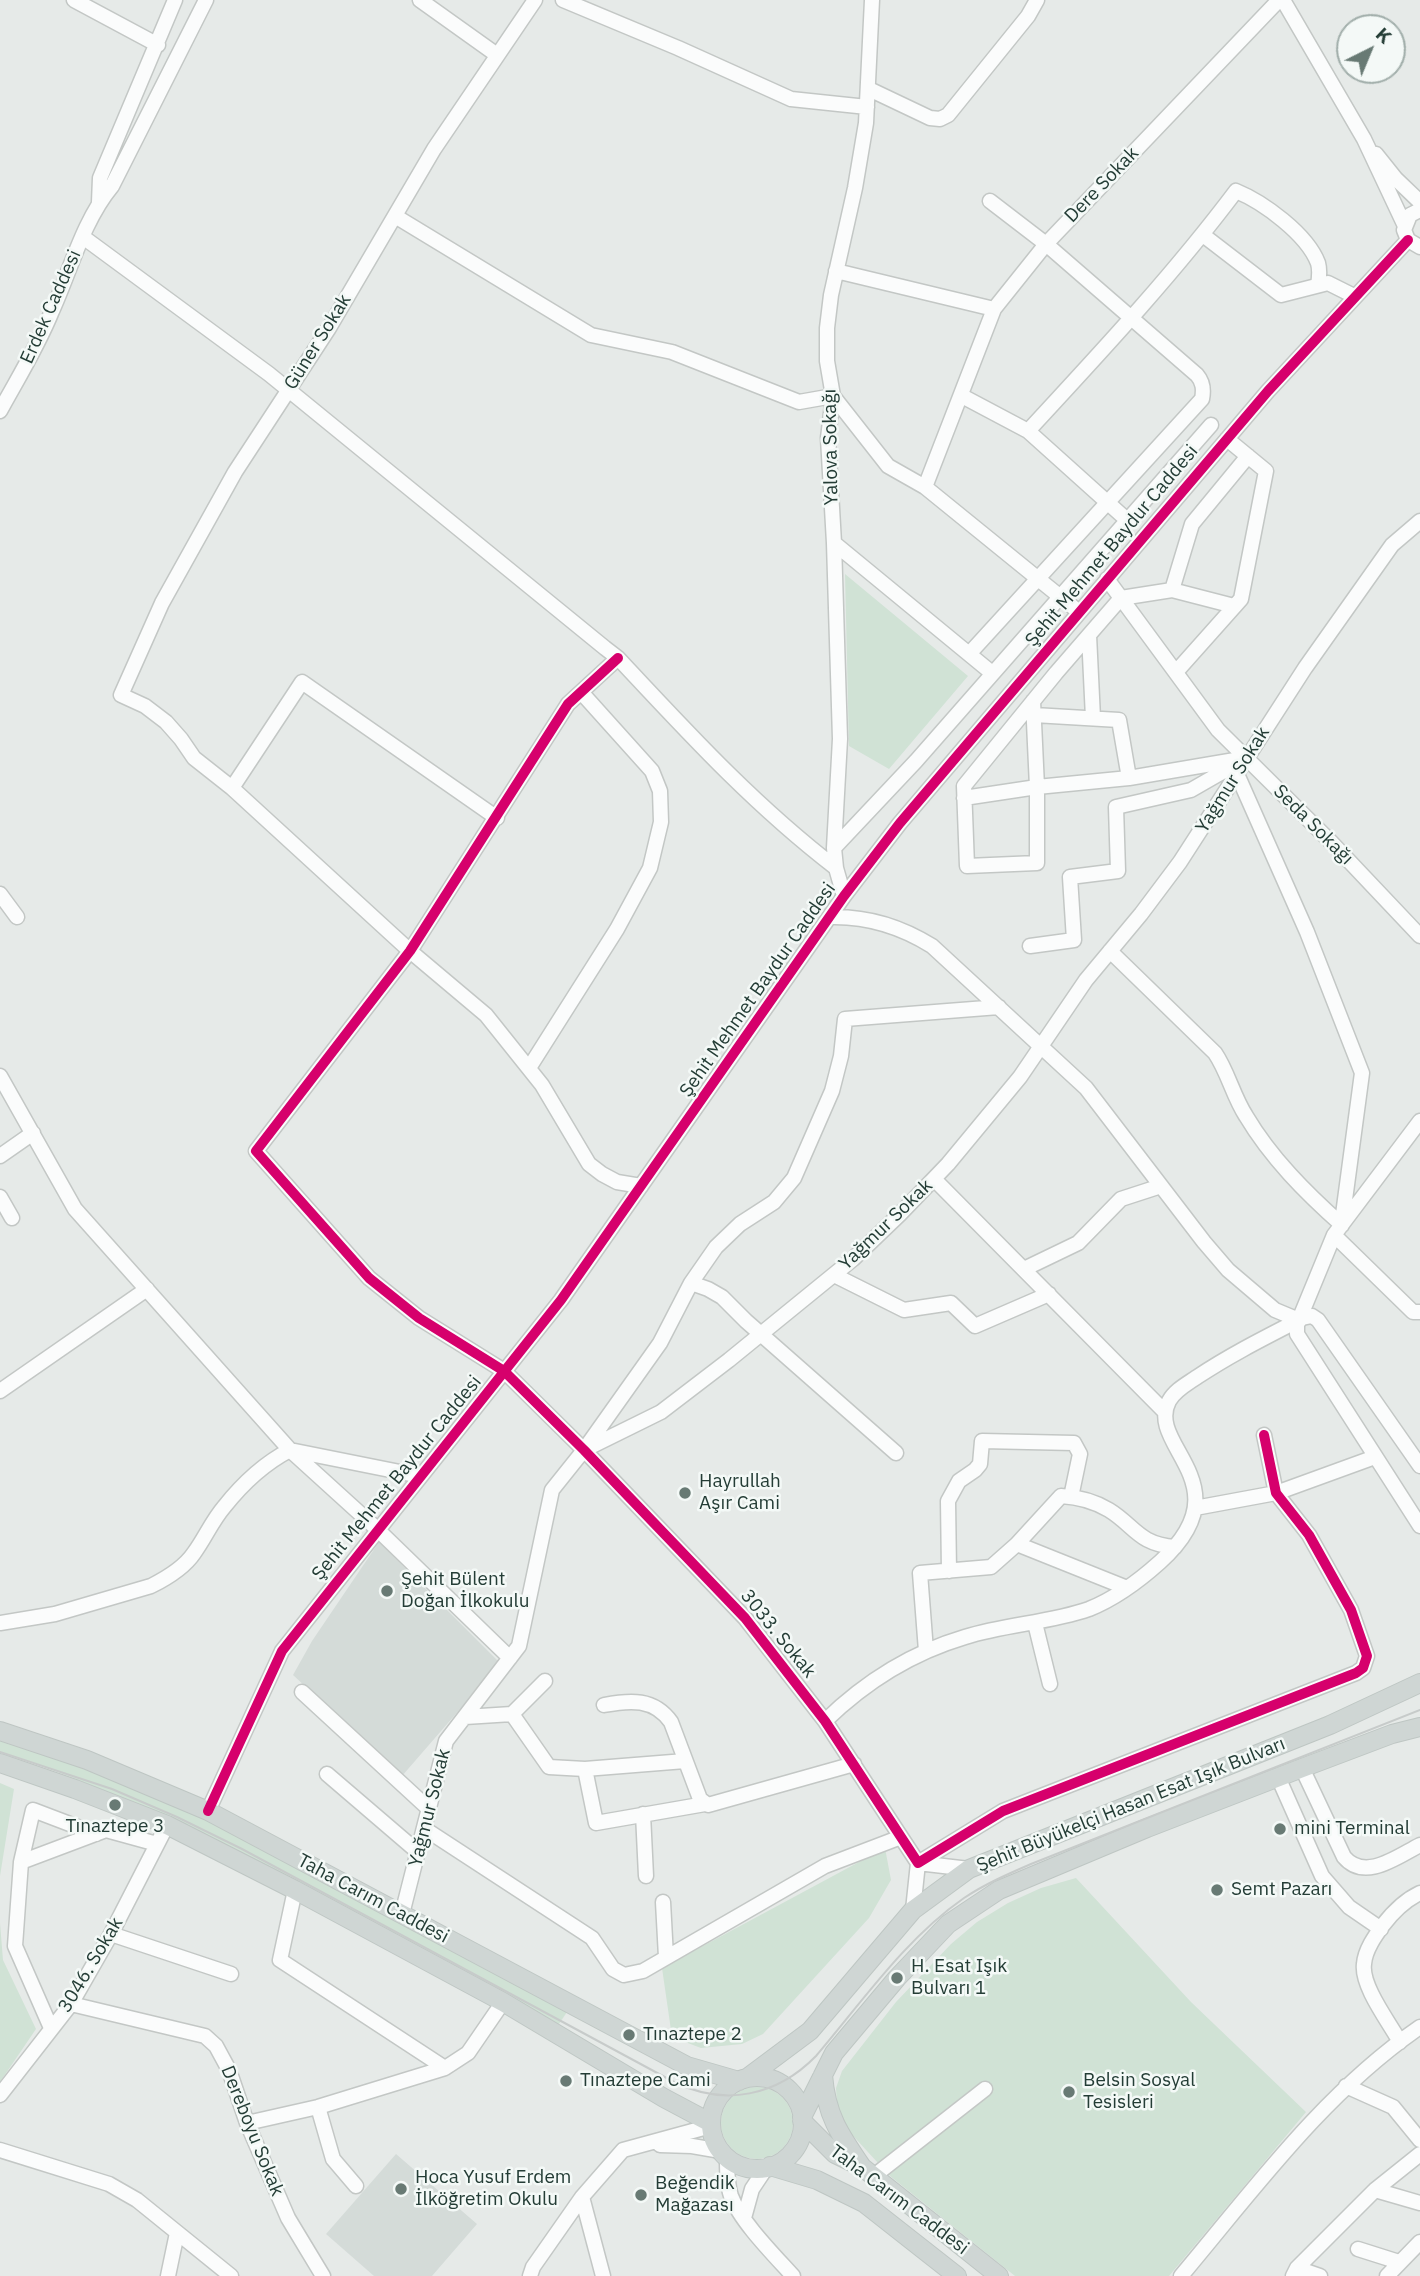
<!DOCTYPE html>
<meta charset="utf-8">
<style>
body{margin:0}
#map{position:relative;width:1420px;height:2276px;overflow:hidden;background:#e6eae8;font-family:"IBM Plex Sans",sans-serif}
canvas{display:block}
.north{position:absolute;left:1336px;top:14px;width:70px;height:70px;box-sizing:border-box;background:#f4f9f7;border:2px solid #a1aeaa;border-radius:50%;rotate:43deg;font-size:19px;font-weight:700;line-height:28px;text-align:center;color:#243d36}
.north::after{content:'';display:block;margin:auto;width:24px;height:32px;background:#687a74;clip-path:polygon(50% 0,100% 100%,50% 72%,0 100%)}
</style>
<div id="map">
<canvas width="1420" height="2276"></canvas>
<div class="north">K</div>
</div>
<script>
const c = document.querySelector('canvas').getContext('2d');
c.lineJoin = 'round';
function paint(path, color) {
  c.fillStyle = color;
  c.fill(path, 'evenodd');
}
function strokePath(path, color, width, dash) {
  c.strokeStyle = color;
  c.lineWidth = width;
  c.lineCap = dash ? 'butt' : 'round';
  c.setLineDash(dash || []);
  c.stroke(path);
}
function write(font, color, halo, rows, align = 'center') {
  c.font = font + ' "IBM Plex Sans",sans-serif';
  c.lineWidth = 5;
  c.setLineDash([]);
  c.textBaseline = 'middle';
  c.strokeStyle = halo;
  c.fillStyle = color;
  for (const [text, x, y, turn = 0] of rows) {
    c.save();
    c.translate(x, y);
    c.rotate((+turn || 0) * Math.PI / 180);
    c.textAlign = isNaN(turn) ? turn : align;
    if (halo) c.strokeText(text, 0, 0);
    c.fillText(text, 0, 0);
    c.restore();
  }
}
const built = new Path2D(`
 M 379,1542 L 500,1663 L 402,1776 L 293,1675 L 312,1641 Z
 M 396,2154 L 477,2224 L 432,2276 L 374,2276 L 326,2234 Z`);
const green = new Path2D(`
 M 845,574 L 968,676 L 889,769 L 849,746 Z
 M 0,1738 L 70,1762 L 209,1821 L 293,1864 L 567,2012 L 557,2027 C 377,1926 198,1816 0,1752 Z
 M 0,1783 L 14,1789 L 0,1876 Z
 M 885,1848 L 891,1880 L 869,1918 L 763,2034 L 742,2044 L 701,2048 L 672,2037 L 662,1968 Z
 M 1076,1878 L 1191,2002 L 1306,2112 L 1169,2276 L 1015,2276 L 890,2176 L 844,2126 L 837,2105 L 836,2088 L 842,2071 L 896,2002 L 951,1944 L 977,1922 L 1008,1903 L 1041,1888 Z
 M 0,1923 L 3,1960 L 36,2029 L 0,2082 Z
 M721 2123a36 36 0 1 1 72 0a36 36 0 1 1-72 0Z`);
const minor = new Path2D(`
 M 74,0 L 158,45
 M 420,0 L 497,55
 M 535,0 L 434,149 L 329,328 L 235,472 L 162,603 L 121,695 L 145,706 L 166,722 L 181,739 L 194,758 L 232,788 L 410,951 L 486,1015 L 542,1085 L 589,1164 L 602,1174 L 617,1182 L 641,1186
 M 563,0 L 678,48 L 791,99 L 867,107
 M 1283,0 L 1364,139 L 1404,224
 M 869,89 L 930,118 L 940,119 L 948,115 L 1028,16 L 1037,0
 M 1376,154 L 1396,179 L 1420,202
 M 99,202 L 100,178 L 175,0
 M 1420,210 L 1410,215 L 1404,230 L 1408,240 L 1420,247
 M 395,216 L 591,335 L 672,352 L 799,402 L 833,396 L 888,466 L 925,487 L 1079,612
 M 1203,235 L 1281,295 L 1328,283 L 1354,296
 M 83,237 L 269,374 L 605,648 L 618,658 C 689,734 754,805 836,868
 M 836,271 L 994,309
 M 962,396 L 1028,431
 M 0,411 C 18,378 38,346 52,311 C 71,269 83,221 112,186 L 206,0
 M 925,487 L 994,309 L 1046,244 L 1279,0
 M 1127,520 L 1028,431 C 1100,353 1172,276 1236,191 C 1263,202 1307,234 1318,263 C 1320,270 1319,279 1318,285
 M 834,543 L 992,673
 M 1107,579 L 1218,730 L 1332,843 L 1420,936
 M 1172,590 L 1192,524 L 1248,456
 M 1089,635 L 1093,718
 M 969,654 L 1202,399 C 1204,389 1203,382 1197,375 L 1046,244 L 990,201
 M 618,658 L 568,704 L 410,951 L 256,1151 L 369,1278 L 419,1318 L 504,1371 L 584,1450 L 745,1618 L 825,1721 L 918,1863 L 1003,1811 L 1356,1673 L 1363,1668 L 1367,1656 L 1351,1610 L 1309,1535 L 1276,1493 L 1264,1435
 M 1176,672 L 1241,599 L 1266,471 L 1227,439
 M 1033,701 L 1037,787 L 1037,863 L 967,866 L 964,786 L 1056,673 L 1121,598 L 1172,590 L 1234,606
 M 1034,715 L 1119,720 L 1129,778
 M 1237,774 L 1307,932 L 1362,1073 L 1342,1222
 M 232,788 L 302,682 L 497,818
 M 964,798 L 1037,787 L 1129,778 L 1235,760
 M 834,848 L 916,761 L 1211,425
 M 0,894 L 17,917
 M 844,896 L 836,868 L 834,848 L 840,739 L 834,543 L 828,438 L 833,396 L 827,361 L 827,328 L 831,295 L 855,188 L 866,123 L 872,0
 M 830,917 C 867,916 900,926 932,946 L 1086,1088 L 1204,1242 L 1228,1270 L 1275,1310 L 1299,1320
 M 1030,946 L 1074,940 L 1070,877 L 1118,871 L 1116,807 L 1191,790 L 1245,759
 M 1110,951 L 1215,1053 C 1228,1072 1233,1096 1246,1116 C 1271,1158 1306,1193 1342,1225
 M 529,1068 L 617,929 L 650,868 L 661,822 L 660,791 L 652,771 L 581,692
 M 0,1076 L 75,1209 L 290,1450 L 377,1529 L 510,1658
 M 0,1156 L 33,1133
 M 934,1179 L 1165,1412
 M 0,1197 L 12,1218
 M 1334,1235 L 1413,1312 L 1420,1312
 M 1024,1269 L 1078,1243 L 1121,1199 L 1161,1186
 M 834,1275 L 904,1310 L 951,1303 L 975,1326 L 1049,1294
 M 691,1283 L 708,1289 L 722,1297 L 746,1321 L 896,1453
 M 0,1391 L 147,1289
 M 584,1450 L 661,1412 L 729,1360 L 853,1259 L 900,1214 L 948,1164 L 1020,1077 L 1086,980 L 1141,914 L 1180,862 L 1305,668 L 1392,545 L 1420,521
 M 1420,1466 L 1318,1320 L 1312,1316 L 1302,1318 L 1297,1323 L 1297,1334 L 1420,1526
 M 1195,1508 L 1276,1493 L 1375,1457
 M 1017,1544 L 1127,1588
 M 949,1571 L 948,1501 L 959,1481 L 975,1470 L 980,1464 L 982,1441 L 1074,1443 L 1080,1454 L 1071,1497
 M 0,1623 L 55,1614 L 151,1586 C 167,1578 184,1568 194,1553 C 205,1538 212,1521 224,1507 C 243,1483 263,1464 290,1450 L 420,1476
 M 1035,1623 L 1050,1684
 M 926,1651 L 920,1573 L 991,1567 L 1017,1544 L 1061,1496 C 1078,1497 1094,1501 1109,1510 C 1135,1526 1138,1544 1175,1547
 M 302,1692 L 429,1809
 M 604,1705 C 630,1700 654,1698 671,1722 L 700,1799 L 708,1805 L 854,1764
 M 512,1714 L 545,1681
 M 465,1717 L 512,1714 L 549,1767 L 585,1769 L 596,1823 L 705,1804
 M 825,1721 C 865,1682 911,1653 965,1637 C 1006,1624 1049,1623 1089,1609 C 1114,1599 1140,1580 1160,1562 C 1246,1484 1145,1446 1169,1401 C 1175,1390 1187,1384 1197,1377 C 1230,1355 1264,1338 1299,1320 L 1334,1235 L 1420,1121
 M 1302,1768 L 1344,1857 C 1365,1882 1398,1856 1420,1845
 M 585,1769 L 685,1761
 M 327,1774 L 418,1852
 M 1278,1777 L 1322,1876 L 1349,1907 L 1381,1929
 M 208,1811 L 282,1651 L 561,1300 L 844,896 L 900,823 L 1268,391 L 1408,240
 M 643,1814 L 646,1876
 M 425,1829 L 592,1938 L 613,1969 L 624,1975 L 643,1971 L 825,1866 L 901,1837
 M 21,1862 L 33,1810 L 96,1834
 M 295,1890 L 280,1960 L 445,2068
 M 663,1902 L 666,1957
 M 913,1910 L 918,1863 L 969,1869
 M 402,1914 L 446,1741 L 519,1646 L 552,1490 L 584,1450 L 660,1343 L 691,1283 L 716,1247 L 740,1224 L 774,1202 L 794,1178 L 832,1091 L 841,1056 L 845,1019 L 999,1007
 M 111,1934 L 231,1974
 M 71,2004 L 205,2036 L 216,2046 L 229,2070 L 247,2123 L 288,2218 L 323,2276
 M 51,2028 L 15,1946 L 21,1862 L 106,1830 L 157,1844
 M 1400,2042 C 1389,2022 1361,1986 1364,1964 C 1365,1950 1375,1936 1383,1925 C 1393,1912 1405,1900 1420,1893
 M 1346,2086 L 1393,2107 L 1420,2140
 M 0,2095 L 71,2004 L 111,1934 L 167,1825
 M 318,2107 L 333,2159 L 356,2186
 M 247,2123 L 318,2107 L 445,2068 L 468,2053 L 503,2002
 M 660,2145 L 692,2146 L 721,2151
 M 0,2150 L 109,2184 L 137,2200 L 231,2276
 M 727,2157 C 727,2171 727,2184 731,2196 C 740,2221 775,2256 793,2276
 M 874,2176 L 985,2089
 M 1375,2190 L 1420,2203
 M 582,2197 L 603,2276
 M 744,2218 L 752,2189 L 766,2168
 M 1358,2249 L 1399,2262
 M 1297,2268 L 1320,2276
 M 168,2276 L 177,2233
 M 530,2276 L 533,2267 L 582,2197 L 623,2150 L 711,2126
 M 1181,2276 C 1255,2188 1324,2093 1420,2027
 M 1293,2276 L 1297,2268 L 1375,2190 L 1420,2154
 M 1387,2276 L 1420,2242`);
const major = new Path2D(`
 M 0,1731 L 87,1760 L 208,1811 L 687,2066 L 739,2081
 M 0,1763 L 75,1789 L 167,1825 L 295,1890 L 503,2002 L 664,2098 L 711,2123
 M 823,2075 C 826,2115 840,2135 862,2167
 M711 2123a46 46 0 1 1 92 0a46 46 0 1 1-92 0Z
 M 747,2078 L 810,2031 L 913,1910 L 969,1869 L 1330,1725 L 1420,1683
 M 802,2117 L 834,2053 L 897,1978 L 948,1924 L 999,1890 L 1147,1828 L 1302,1768 L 1392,1734 L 1420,1727
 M 802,2121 L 835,2154 L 862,2167 L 999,2276
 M 770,2166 L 817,2180 L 864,2203 L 957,2276`);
const tram = new Path2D(`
 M 0,1752 L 112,1789 L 177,1817 L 242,1849 L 674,2082 C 725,2107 777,2096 816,2056 C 862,2002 905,1939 964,1898 C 985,1884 1008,1874 1031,1864 L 1420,1710`);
const cycleway = new Path2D(`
 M 618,658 L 568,704 L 410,951 L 256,1151 L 369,1278 L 419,1318 L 504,1371 L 584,1450 L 745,1618 L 825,1721 L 918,1863 L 1003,1811 L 1356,1673 L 1363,1668 L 1367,1656 L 1351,1610 L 1309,1535 L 1276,1493 L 1264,1435
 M 208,1811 L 282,1651 L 561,1300 L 844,896 L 900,823 L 1268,391 L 1408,240`);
const markers = [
 [685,1493,7,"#687a74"],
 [387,1591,7,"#687a74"],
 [115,1805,7,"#687a74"],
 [1280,1829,7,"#687a74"],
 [1217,1890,7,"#687a74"],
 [897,1978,7,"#687a74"],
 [629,2035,7,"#687a74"],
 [566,2081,7,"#687a74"],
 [1069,2092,7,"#687a74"],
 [401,2189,7,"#687a74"],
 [641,2195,7,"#687a74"]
];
const streetNames = [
 ["Dere Sokak",1102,185,-46],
 ["Erdek Caddesi",51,307,-66],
 ["Güner Sokak",318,342,-58],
 ["Yalova Sokağı",831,447,-91],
 ["Şehit Mehmet Baydur Caddesi",1112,546,-50],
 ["Yağmur Sokak",1233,780,-58],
 ["Seda Sokağı",1313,825,45],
 ["Şehit Mehmet Baydur Caddesi",758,990,-55],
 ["Yağmur Sokak",886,1225,-44],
 ["Şehit Mehmet Baydur Caddesi",397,1478,-51],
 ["3033. Sokak",778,1634,51],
 ["Şehit Büyükelçi Hasan Esat Işık Bulvarı",1131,1805,-22],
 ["Yağmur Sokak",430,1808,-76],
 ["Taha Carım Caddesi",373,1899,28],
 ["3046. Sokak",91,1965,-59],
 ["Dereboyu Sokak",252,2131,68],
 ["Taha Carım Caddesi",899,2200,37]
];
const poiNames = [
 ["Hayrullah",699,1482],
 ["Aşır Cami",699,1504],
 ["Şehit Bülent",401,1580],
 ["Doğan İlkokulu",401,1602],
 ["Tınaztepe 3",115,1827,"center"],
 ["mini Terminal",1294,1829],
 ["Semt Pazarı",1231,1890],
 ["H. Esat Işık",911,1967],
 ["Bulvarı 1",911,1989],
 ["Tınaztepe 2",643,2035],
 ["Tınaztepe Cami",580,2081],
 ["Belsin Sosyal",1083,2081],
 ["Tesisleri",1083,2103],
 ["Hoca Yusuf Erdem",415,2178],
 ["İlköğretim Okulu",415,2200],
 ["Beğendik",655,2184],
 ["Mağazası",655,2206]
];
paint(built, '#d4dbd8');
paint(green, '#d0e2d5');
strokePath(minor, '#c3c7c5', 17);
strokePath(major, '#bec6c3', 20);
strokePath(minor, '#fbfcfc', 14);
strokePath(major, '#cfd6d4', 18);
strokePath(tram, '#c7cbca', 2);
strokePath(cycleway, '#d6006c', 10);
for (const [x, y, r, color] of markers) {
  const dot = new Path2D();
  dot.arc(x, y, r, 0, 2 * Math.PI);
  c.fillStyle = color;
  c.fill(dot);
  strokePath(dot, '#f4f9f7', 2.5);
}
write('19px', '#243d36', '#f4f9f7', streetNames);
write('19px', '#243d36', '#f4f9f7', poiNames, 'left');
</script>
